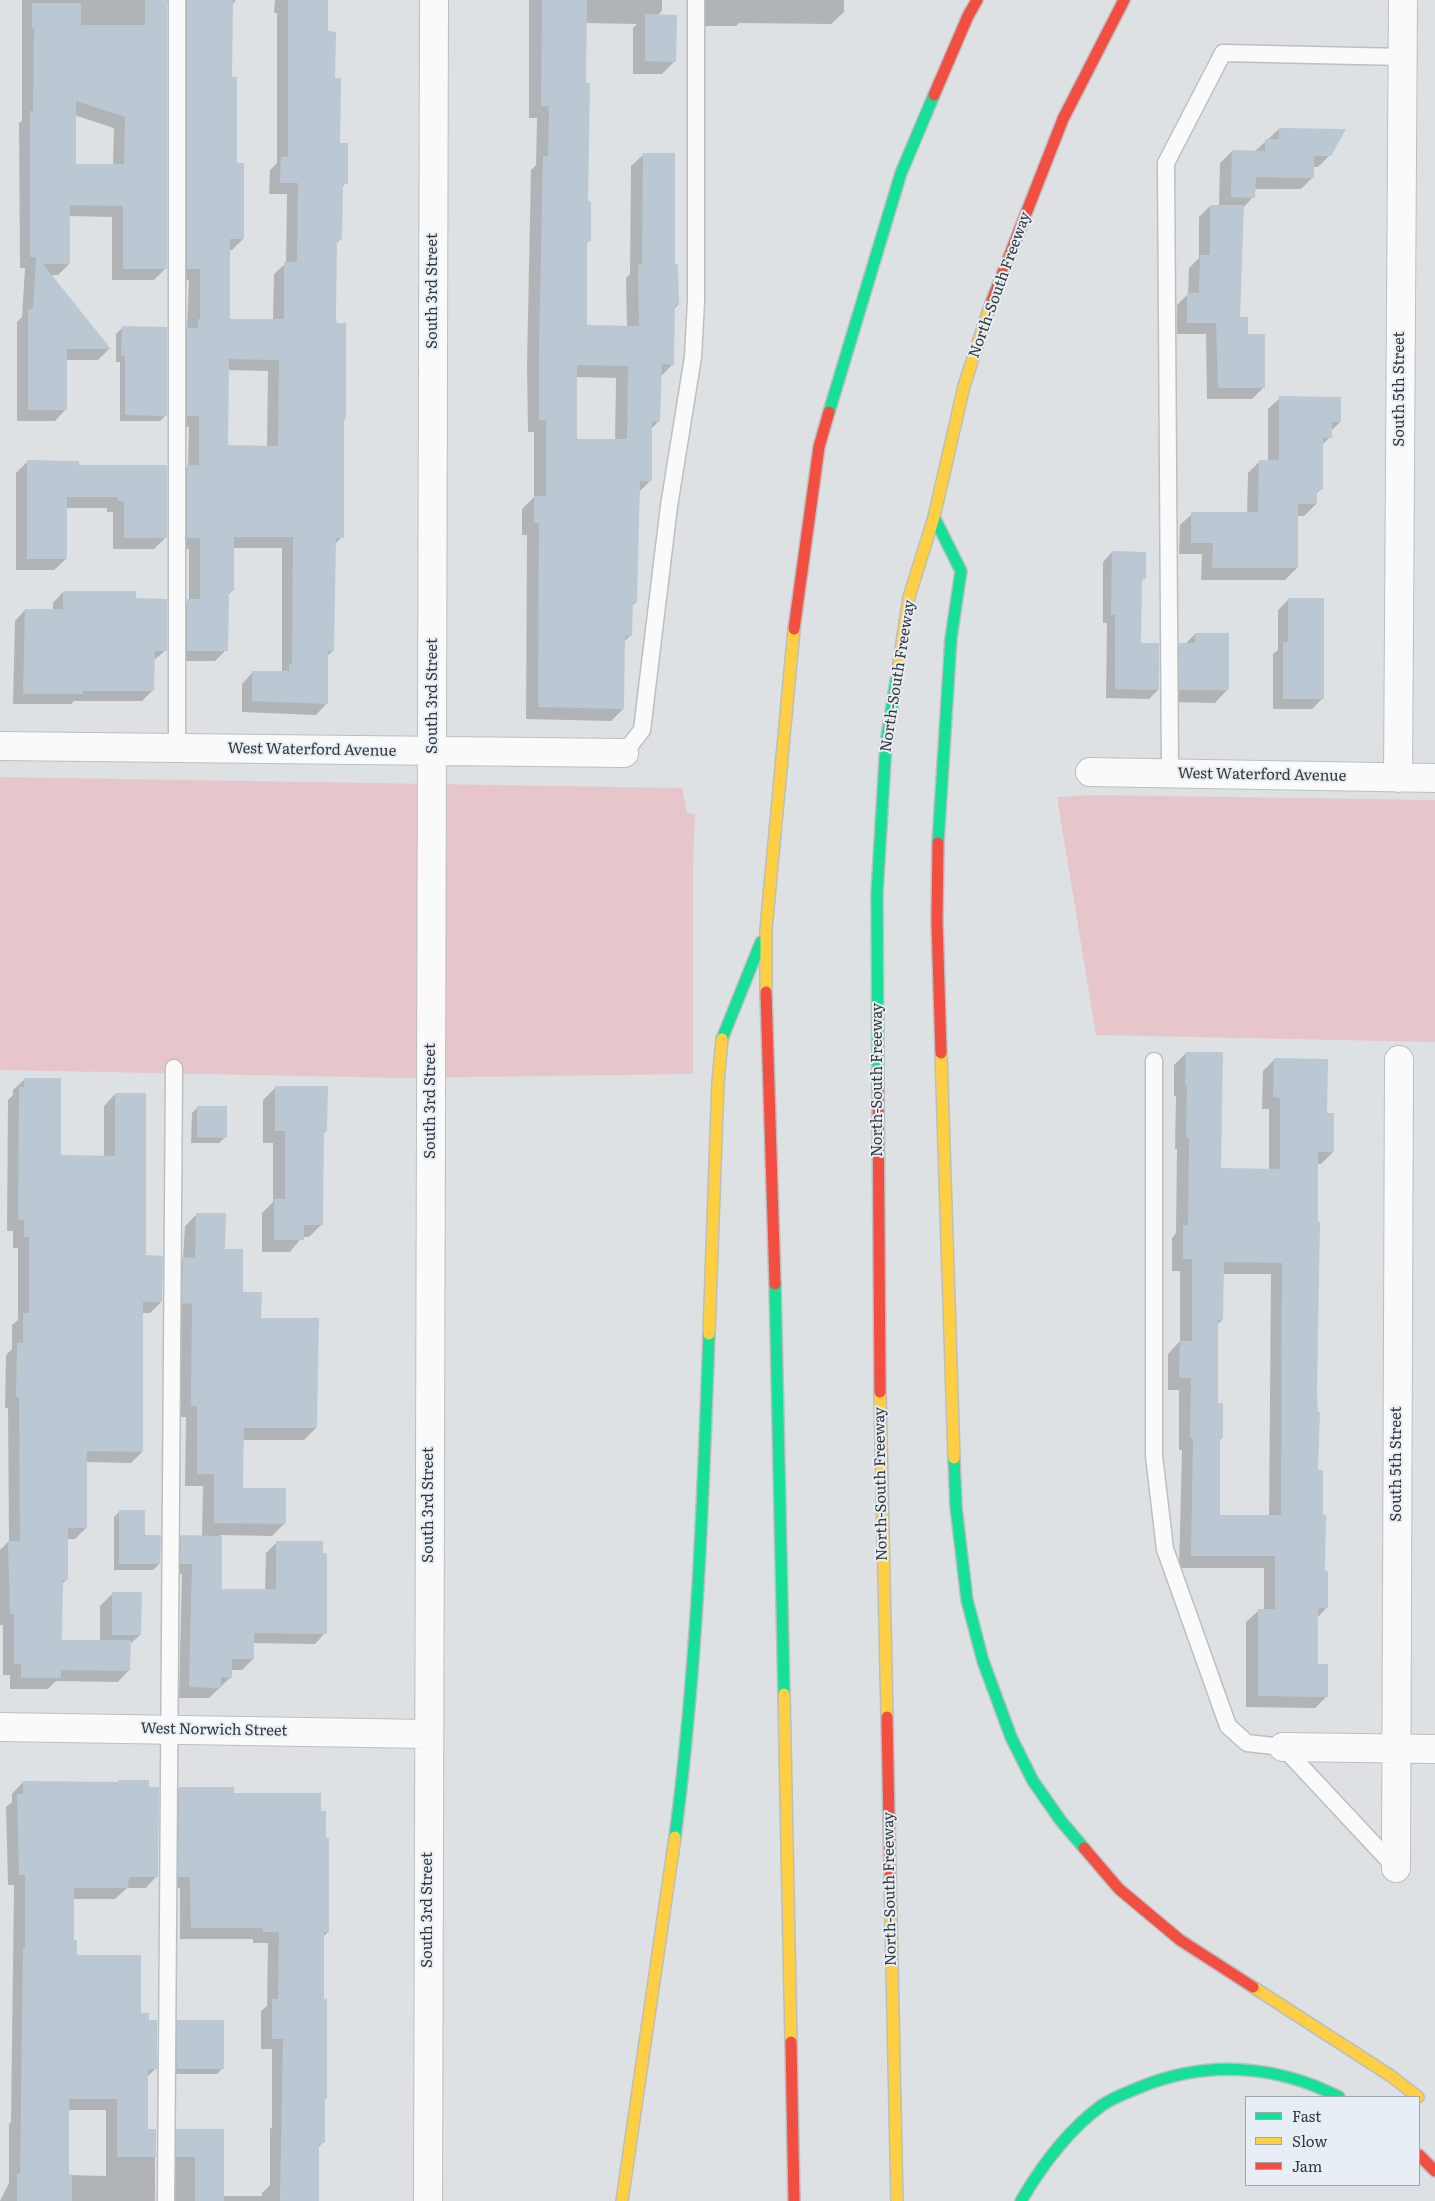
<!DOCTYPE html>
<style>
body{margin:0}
#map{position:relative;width:1435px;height:2201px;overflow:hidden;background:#dee1e4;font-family:Literata,serif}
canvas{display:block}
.legend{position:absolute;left:1245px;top:2096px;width:175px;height:90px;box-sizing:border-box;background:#e7eef5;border:1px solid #a0a5ab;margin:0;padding:6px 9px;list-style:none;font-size:15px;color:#35383b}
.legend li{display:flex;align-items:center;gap:10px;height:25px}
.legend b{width:25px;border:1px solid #a0a5ab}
</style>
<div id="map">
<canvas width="1435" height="2201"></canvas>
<ul class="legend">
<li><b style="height:6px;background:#16e098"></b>Fast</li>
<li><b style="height:6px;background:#ffcf43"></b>Slow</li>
<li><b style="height:6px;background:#f24e42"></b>Jam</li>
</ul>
</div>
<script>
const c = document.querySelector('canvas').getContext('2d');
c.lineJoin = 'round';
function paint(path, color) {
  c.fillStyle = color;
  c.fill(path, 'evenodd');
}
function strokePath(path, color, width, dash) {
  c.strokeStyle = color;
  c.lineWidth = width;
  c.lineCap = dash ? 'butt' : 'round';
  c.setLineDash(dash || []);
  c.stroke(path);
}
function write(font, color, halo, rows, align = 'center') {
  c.font = font + ' Literata,serif';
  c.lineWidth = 4;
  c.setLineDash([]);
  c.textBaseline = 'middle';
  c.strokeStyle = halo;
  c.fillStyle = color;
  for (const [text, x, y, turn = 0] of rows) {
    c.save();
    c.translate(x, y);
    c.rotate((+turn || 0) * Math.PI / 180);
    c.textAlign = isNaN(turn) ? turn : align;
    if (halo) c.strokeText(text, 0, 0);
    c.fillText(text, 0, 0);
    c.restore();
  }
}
const green = new Path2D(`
 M 0,777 L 682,788 L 687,813 L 695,814 L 693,867 L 693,1074 L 402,1078 L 0,1070 Z
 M 1093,795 L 1435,800 L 1435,1042 L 1096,1035 L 1057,797 Z`);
const shadow = new Path2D(`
 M 22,0 L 236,0 L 232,5 L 230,78 L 243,239 L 232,250 L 229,250 L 229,320 L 273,320 L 274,274 L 286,263 L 287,194 L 269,194 L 270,170 L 277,163 L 277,13 L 274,13 L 275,0 L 327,0 L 327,32 L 334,80 L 338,144 L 346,183 L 341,188 L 340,239 L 336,244 L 335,319 L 345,419 L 342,422 L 342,537 L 334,545 L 333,651 L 327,656 L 327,703 L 316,715 L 242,712 L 242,684 L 253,672 L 282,672 L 282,548 L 233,548 L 233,590 L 227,596 L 226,650 L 215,661 L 176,661 L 176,612 L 189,600 L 189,549 L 176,549 L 176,478 L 188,466 L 189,427 L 176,427 L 176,340 L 187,329 L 189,280 L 176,280 L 170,2 L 166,2 L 166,268 L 154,280 L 112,280 L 112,217 L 69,216 L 69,264 L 58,275 L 50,275 L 109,349 L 98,360 L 66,360 L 66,409 L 55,421 L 17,421 L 17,322 L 22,317 L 25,268 L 20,268 L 19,123 L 22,121 ZM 74,115 L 114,128 L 113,165 L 74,165 ZM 227,370 L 268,371 L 267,447 L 226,446 Z
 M 529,0 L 662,0 L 662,11 L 658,15 L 675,61 L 662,74 L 633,74 L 633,28 L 637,24 L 585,23 L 587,202 L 590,240 L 586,244 L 586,326 L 627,327 L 626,278 L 630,274 L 631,166 L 644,154 L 674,265 L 678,305 L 674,309 L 673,364 L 660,377 L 659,421 L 651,429 L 651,480 L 639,492 L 636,602 L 632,606 L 631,635 L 624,642 L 623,709 L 611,721 L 526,719 L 527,535 L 522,535 L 522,509 L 534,497 L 534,432 L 528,432 L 527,364 L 531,170 L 536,165 L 537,118 L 529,118 ZM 576,377 L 616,378 L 615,441 L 576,440 Z
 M 704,0 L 844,0 L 844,12 L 831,24 L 739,23 L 736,26 L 705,26 Z
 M 1279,129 L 1330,155 L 1318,167 L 1313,167 L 1313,177 L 1301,189 L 1254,189 L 1253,197 L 1243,208 L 1239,318 L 1247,335 L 1264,387 L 1252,399 L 1207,399 L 1206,334 L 1177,334 L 1177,305 L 1188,294 L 1189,268 L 1199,258 L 1199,217 L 1210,206 L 1219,206 L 1220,163 L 1232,151 L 1254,152 Z
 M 122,328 L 166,415 L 160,421 L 120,421 L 120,362 L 116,362 L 116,334 Z
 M 1280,398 L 1340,422 L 1331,431 L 1330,437 L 1321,446 L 1321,489 L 1316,494 L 1316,504 L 1304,516 L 1297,516 L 1297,568 L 1285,580 L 1201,580 L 1202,554 L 1179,554 L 1180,525 L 1192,514 L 1247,514 L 1248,473 L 1259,462 L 1268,462 L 1268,409 Z
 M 27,462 L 78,466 L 166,466 L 166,537 L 154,549 L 113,549 L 113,512 L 107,512 L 107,508 L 66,508 L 66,559 L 54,570 L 16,570 L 16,473 Z
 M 1112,552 L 1144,578 L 1140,582 L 1140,644 L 1158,690 L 1149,699 L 1106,698 L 1107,623 L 1103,623 L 1103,562 Z
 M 63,592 L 135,599 L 166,650 L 153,661 L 153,690 L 142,701 L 74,701 L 71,704 L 13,704 L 15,621 L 25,610 L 53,610 L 53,603 Z
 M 1289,599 L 1322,699 L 1312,709 L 1273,709 L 1273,654 L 1278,650 L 1278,610 Z
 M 1195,634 L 1227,690 L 1215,703 L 1167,702 L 1167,657 L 1180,644 L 1185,644 Z
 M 1186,1053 L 1220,1169 L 1269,1170 L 1269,1109 L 1262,1109 L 1263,1071 L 1274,1060 L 1326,1114 L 1333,1152 L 1321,1164 L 1317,1164 L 1316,1393 L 1317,1471 L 1327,1607 L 1317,1618 L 1317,1665 L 1327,1696 L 1315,1708 L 1246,1707 L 1246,1622 L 1258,1611 L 1264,1611 L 1264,1568 L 1179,1568 L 1182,1450 L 1179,1450 L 1179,1390 L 1168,1390 L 1168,1354 L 1180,1341 L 1180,1271 L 1172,1271 L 1172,1238 L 1176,1233 L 1177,1149 L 1175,1149 L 1176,1096 L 1174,1096 L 1174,1065 ZM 1223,1274 L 1271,1274 L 1269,1516 L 1219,1516 L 1219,1441 L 1222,1438 L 1216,1404 L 1217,1325 L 1222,1320 Z
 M 25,1079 L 60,1156 L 104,1157 L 104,1106 L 115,1094 L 145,1256 L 161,1302 L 150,1313 L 142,1313 L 142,1452 L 131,1463 L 86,1462 L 86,1528 L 75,1539 L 67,1539 L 67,1579 L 61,1585 L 61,1641 L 100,1641 L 100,1606 L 113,1593 L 140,1635 L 129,1645 L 129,1670 L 118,1682 L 56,1681 L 48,1689 L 10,1689 L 10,1675 L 3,1675 L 3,1625 L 0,1625 L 0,1550 L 9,1541 L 8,1408 L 5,1408 L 6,1355 L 12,1349 L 12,1325 L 18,1320 L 18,1248 L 13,1248 L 13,1231 L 7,1231 L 8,1100 L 13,1095 L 13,1090 Z
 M 276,1087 L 326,1131 L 323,1134 L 322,1224 L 309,1237 L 302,1237 L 290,1252 L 262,1252 L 262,1213 L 273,1202 L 273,1143 L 263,1143 L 263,1100 Z
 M 198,1107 L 225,1137 L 219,1143 L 191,1143 L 192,1113 Z
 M 197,1214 L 224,1250 L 242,1293 L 259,1319 L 316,1428 L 304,1440 L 242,1440 L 242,1489 L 285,1523 L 272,1536 L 220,1535 L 220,1590 L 265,1590 L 266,1553 L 277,1542 L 325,1633 L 315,1644 L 253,1643 L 253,1659 L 242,1670 L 231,1670 L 231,1677 L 209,1698 L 179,1698 L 182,1574 L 170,1574 L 170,1547 L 181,1536 L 202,1537 L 203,1486 L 185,1486 L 186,1417 L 179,1417 L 181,1316 L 171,1315 L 171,1270 L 183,1258 L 185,1226 Z
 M 120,1511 L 159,1564 L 153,1570 L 114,1570 L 114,1517 Z
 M 119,1781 L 157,1876 L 146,1888 L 127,1888 L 115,1899 L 72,1899 L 72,1941 L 76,1956 L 140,2014 L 156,2068 L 147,2077 L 147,2131 L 155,2131 L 155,2201 L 0,2201 L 9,2183 L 9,2124 L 11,2122 L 14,1885 L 8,1885 L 6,1807 L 12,1802 L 12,1794 L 23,1782 L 117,1783 ZM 68,2110 L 106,2110 L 106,2176 L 68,2175 Z
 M 179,1789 L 233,1794 L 328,1932 L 323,1937 L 325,2099 L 323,2101 L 323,2142 L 318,2148 L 318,2201 L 165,2201 L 166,2142 L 177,2131 L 223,2196 L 262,2196 L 262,2193 L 270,2185 L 270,2129 L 272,2127 L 272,2049 L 261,2049 L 261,2011 L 267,2006 L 268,1943 L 253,1943 L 253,1939 L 180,1939 L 180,1888 L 167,1888 L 168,1800 Z
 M 178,2021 L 223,2068 L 217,2074 L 171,2074 L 172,2028 Z`);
const building = new Path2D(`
 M 145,0 L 167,0 L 167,269 L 123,269 L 123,206 L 70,205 L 70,264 L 43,264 L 111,349 L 67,349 L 67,410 L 28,410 L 28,309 L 33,309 L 36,257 L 30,257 L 30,111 L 33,111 L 34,28 L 32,28 L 32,3 L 81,3 L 81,25 L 145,25 ZM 76,101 L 125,117 L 124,164 L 76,164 Z
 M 187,0 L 233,0 L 232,77 L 237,77 L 237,163 L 244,163 L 244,239 L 230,239 L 230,319 L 284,319 L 284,262 L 297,262 L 298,183 L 280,183 L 281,157 L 288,157 L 288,0 L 328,0 L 328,31 L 336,32 L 335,78 L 341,78 L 340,143 L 348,143 L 348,184 L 343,184 L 342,240 L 337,240 L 336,319 L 337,323 L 346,323 L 346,419 L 344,419 L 344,538 L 336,538 L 334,651 L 328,651 L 328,704 L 252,701 L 252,671 L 289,671 L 289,664 L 292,664 L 293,537 L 234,537 L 234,591 L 229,591 L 228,651 L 187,651 L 187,599 L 200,599 L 200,538 L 187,538 L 187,465 L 199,465 L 199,416 L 187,416 L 187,328 L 198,328 L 198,319 L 200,319 L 200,269 L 187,269 ZM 229,359 L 279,360 L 278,446 L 228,445 Z
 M 542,0 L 587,0 L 586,83 L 590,83 L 588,201 L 591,201 L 591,241 L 587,241 L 587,325 L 639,326 L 638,265 L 642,264 L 643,153 L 675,153 L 675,264 L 678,264 L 679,305 L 675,305 L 674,365 L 662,364 L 660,422 L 652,421 L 652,481 L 640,481 L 637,602 L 633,602 L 632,636 L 625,635 L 624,709 L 538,707 L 539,523 L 534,523 L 534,496 L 546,496 L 546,420 L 539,420 L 539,351 L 543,156 L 548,156 L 549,106 L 541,106 ZM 577,365 L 628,366 L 627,439 L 577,439 Z
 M 645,14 L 677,15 L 676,62 L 645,61 Z
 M 1279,128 L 1346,129 L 1331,156 L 1314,156 L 1314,178 L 1256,177 L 1255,198 L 1231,197 L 1232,150 L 1265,151 L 1265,139 L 1279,139 Z
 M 1210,205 L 1244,205 L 1240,317 L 1248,317 L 1248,334 L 1265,334 L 1265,388 L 1218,388 L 1216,323 L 1187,323 L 1187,293 L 1199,293 L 1200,255 L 1210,255 Z
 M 122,326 L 167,327 L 167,416 L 125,415 L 125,356 L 121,356 Z
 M 1279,396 L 1341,397 L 1341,422 L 1332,422 L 1332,438 L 1323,438 L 1323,490 L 1317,490 L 1317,504 L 1298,504 L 1298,568 L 1212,568 L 1213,543 L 1191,543 L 1191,512 L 1258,512 L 1259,460 L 1279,460 Z
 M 27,460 L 79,461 L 79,465 L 167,465 L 167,538 L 124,538 L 124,501 L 118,501 L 118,497 L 67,497 L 67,559 L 27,559 Z
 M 1112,551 L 1146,552 L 1146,579 L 1142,579 L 1141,643 L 1159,643 L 1159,690 L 1115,689 L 1115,615 L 1111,615 Z
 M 63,591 L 136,591 L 136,598 L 167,599 L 167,651 L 155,651 L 154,691 L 83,691 L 83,694 L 23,694 L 25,609 L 63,609 Z
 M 1288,598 L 1324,598 L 1324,699 L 1283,699 L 1283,642 L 1288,642 Z
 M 1195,633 L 1229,633 L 1229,690 L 1179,690 L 1179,643 L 1195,643 Z
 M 1186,1052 L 1223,1052 L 1221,1168 L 1280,1169 L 1280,1098 L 1273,1097 L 1274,1058 L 1328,1059 L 1327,1113 L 1334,1113 L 1334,1152 L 1318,1152 L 1318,1222 L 1320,1222 L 1317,1393 L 1318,1412 L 1320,1412 L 1318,1470 L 1323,1470 L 1323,1515 L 1326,1515 L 1325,1571 L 1328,1571 L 1328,1608 L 1319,1608 L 1318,1613 L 1318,1664 L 1328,1664 L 1328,1697 L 1258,1696 L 1258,1609 L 1275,1609 L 1275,1556 L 1191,1556 L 1193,1438 L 1190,1438 L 1191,1378 L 1179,1378 L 1180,1341 L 1192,1341 L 1192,1259 L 1183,1259 L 1183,1225 L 1188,1225 L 1189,1138 L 1186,1138 L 1187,1085 L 1185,1085 ZM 1224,1262 L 1282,1263 L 1281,1515 L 1220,1515 L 1220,1438 L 1223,1438 L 1223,1403 L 1218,1403 L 1218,1320 L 1223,1320 Z
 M 24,1078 L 61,1078 L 61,1155 L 115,1156 L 115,1093 L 146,1093 L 146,1255 L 163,1256 L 162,1302 L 143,1302 L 143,1452 L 87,1451 L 87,1528 L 68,1528 L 68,1580 L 63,1580 L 62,1640 L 131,1640 L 130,1671 L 61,1670 L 61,1678 L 21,1678 L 21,1664 L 14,1664 L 14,1614 L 10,1614 L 8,1541 L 20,1541 L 19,1397 L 16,1397 L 17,1343 L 23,1343 L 23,1313 L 29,1313 L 29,1237 L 24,1237 L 24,1220 L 18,1220 L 19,1087 L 24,1087 Z
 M 275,1086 L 328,1086 L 327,1131 L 324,1131 L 323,1225 L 304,1225 L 304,1240 L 274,1240 L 274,1199 L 285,1199 L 285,1131 L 275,1131 Z
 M 197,1106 L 227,1106 L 227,1138 L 197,1137 Z
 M 196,1213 L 226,1213 L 225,1249 L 243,1249 L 243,1292 L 262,1292 L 261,1318 L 319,1318 L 317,1428 L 244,1428 L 243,1488 L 286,1488 L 286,1524 L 214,1523 L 214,1474 L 197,1474 L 197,1406 L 191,1406 L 192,1304 L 182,1303 L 183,1257 L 195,1258 Z
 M 119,1510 L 145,1510 L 145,1535 L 161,1535 L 160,1564 L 119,1564 Z
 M 181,1535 L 222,1536 L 222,1589 L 276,1589 L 276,1541 L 323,1541 L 323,1553 L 327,1553 L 327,1634 L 254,1633 L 254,1659 L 232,1659 L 232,1678 L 221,1677 L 221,1688 L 189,1687 L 192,1564 L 180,1564 Z
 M 112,1592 L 142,1592 L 141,1635 L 112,1635 Z
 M 119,1780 L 149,1780 L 149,1787 L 159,1787 L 158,1877 L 129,1877 L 128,1888 L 74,1888 L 74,1940 L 77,1940 L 77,1955 L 141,1955 L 141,2013 L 149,2013 L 149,2020 L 157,2020 L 157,2069 L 148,2069 L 148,2129 L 156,2129 L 156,2157 L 117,2157 L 117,2099 L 69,2099 L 69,2174 L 72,2174 L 72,2201 L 17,2201 L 17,2173 L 20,2174 L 23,1948 L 25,1948 L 25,1875 L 19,1875 L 17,1794 L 23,1794 L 23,1781 L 119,1782 Z
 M 179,1787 L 234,1787 L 234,1793 L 321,1793 L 321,1811 L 326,1811 L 326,1838 L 329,1838 L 329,1932 L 324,1932 L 324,1999 L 327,1999 L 327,2099 L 325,2099 L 325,2143 L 319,2143 L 319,2201 L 280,2201 L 283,2039 L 272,2039 L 272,1999 L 278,1999 L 279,1932 L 263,1932 L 263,1928 L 191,1928 L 190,1877 L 178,1877 Z
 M 177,2020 L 224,2020 L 224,2069 L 177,2069 Z
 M 176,2129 L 224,2129 L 224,2201 L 195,2201 L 195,2157 L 176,2157 Z`);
const lane = new Path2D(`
 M 177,0 L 177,748
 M 624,753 L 642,730 L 669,506 L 693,357 L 696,301 L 696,0
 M 1170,773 L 1166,163 L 1223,53 L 1403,57
 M 1154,1061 L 1154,1456 L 1165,1549 L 1228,1726 L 1247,1743 L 1283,1747 L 1396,1868
 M 166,2201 L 174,1068`);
const street = new Path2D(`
 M 0,746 L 624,753
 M 1090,772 L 1435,778
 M 1398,778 L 1403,0
 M 0,1727 L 428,1734
 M 1283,1747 L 1435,1749
 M 1396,1868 L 1399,1060
 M 428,2201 L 434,0`);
const fast = new Path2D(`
 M 829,412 L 901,173 L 934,95
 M 934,517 L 961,571 L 951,638 L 938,843
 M 722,1039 L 761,942
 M 878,1089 L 877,893 L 886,743 L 897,675
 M 775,1284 L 784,1694
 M 954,1458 L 956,1507 L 967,1600 L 983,1661 L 1011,1737 L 1033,1781 L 1061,1821 L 1084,1848
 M 675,1837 C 697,1670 703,1502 709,1334
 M 1021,2201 C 1042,2165 1067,2131 1101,2106 C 1112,2098 1126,2093 1138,2088 C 1205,2060 1275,2064 1339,2097`);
const slow = new Path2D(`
 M 897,675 L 909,597 L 934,517 L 964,386 L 991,303
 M 766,992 L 766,929 L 794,629
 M 941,1053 L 954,1458
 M 709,1334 L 718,1082 L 722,1039
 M 880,1392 L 887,1717
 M 784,1694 L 791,2042
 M 890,1873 L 897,2201
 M 1253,1987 L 1391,2076 L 1418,2097
 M 622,2201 L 675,1837`);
const jam = new Path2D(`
 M 934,95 L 968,16 L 977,0
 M 991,303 L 1063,119 L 1124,0
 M 794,629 L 819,447 L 829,412
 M 938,843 L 937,921 L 941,1053
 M 766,992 L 775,1284
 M 878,1089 L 880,1392
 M 887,1717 L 890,1873
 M 1084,1848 L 1119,1889 L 1180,1940 L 1253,1987
 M 791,2042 L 794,2201
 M 1419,2155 L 1435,2171`);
const streetNames = [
 ["North-South Freeway",1000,285,-70],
 ["South 3rd Street",433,291,-90],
 ["South 5th Street",1400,389,-90],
 ["North-South Freeway",898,676,-81],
 ["South 3rd Street",433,696,-90],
 ["West Waterford Avenue",312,750,1],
 ["West Waterford Avenue",1262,775,1],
 ["North-South Freeway",878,1080,-90],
 ["South 3rd Street",431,1101,-90],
 ["South 5th Street",1397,1464,-90],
 ["North-South Freeway",881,1484,-91],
 ["South 3rd Street",429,1505,-90],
 ["West Norwich Street",214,1730,1],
 ["North-South Freeway",890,1889,-91],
 ["South 3rd Street",428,1910,-90]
];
paint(green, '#e6c6ca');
paint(shadow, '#0003');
paint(building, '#bbc7d3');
strokePath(lane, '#bcbfc2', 19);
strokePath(street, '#bcbfc2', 30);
strokePath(fast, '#bcbebf', 14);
strokePath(slow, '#bcbebf', 14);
strokePath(jam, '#bcbebf', 14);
strokePath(lane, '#fafafb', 16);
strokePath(street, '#fafafb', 28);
strokePath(fast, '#16e098', 11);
strokePath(slow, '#ffcf43', 11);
strokePath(jam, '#f24e42', 11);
write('15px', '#35383b', '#e7eef5', streetNames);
</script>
